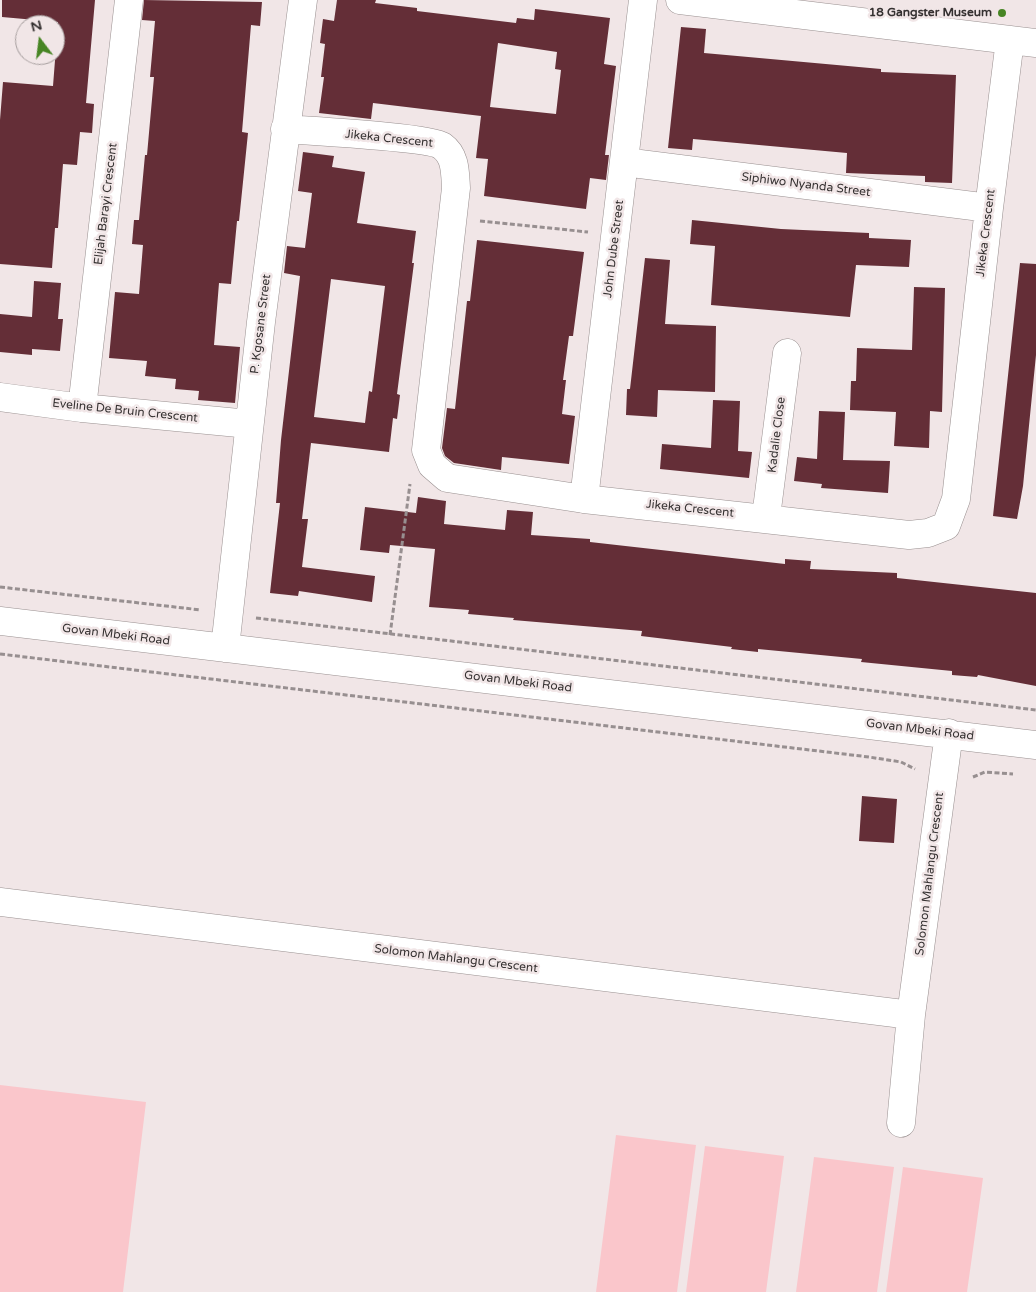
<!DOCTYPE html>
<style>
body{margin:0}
#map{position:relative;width:1036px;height:1292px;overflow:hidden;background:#f1e6e7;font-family:"Varela Round",sans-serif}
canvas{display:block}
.north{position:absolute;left:15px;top:15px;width:50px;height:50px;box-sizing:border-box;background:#f1e6e7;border:1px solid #a69e9e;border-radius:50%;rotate:345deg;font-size:14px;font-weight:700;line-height:20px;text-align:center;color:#353131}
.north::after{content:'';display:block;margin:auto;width:18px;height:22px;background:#478524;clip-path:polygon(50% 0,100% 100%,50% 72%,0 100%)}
</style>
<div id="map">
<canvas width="1036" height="1292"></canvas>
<div class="north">N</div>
</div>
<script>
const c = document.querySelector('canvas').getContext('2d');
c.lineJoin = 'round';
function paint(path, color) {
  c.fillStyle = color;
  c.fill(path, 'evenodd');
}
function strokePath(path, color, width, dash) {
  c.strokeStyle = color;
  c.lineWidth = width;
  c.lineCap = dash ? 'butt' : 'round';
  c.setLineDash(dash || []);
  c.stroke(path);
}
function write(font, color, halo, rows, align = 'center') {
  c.font = font + ' "Varela Round",sans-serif';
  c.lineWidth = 5;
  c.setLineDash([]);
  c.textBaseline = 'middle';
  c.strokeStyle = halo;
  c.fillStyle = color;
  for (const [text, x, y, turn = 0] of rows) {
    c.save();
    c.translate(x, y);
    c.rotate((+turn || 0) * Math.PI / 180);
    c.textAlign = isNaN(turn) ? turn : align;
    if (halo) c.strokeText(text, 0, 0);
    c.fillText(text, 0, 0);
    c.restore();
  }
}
const green = new Path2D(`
 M 0,1085 L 146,1102 L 123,1292 L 0,1292 Z
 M 616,1135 L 696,1145 L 677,1292 L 596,1292 Z
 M 705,1146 L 784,1156 L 766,1292 L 686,1292 Z
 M 814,1157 L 894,1167 L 877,1292 L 796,1292 Z
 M 903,1167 L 983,1178 L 967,1292 L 886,1292 Z`);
const building = new Path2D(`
 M 2,0 L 95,0 L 86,103 L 94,104 L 92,133 L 80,132 L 77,165 L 63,164 L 58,228 L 55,228 L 52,268 L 0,264 L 0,120 L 3,82 L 53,86 L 58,22 L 2,17 Z
 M 144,0 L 262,2 L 260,26 L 251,25 L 242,132 L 248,133 L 239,221 L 237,221 L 231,284 L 219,283 L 214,345 L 240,347 L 235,403 L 198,400 L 199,391 L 175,389 L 176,379 L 145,376 L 147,361 L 109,358 L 115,292 L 139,294 L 143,245 L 132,244 L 134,220 L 139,220 L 145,155 L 147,155 L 154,77 L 150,77 L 155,21 L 142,20 Z
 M 337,0 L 376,0 L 375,3 L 417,8 L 417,11 L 516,23 L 517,18 L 534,20 L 535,9 L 610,18 L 604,64 L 616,66 L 605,155 L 609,155 L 606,180 L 590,178 L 586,209 L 484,196 L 488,159 L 476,158 L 481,116 L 373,103 L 371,119 L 319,113 L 324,77 L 321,77 L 325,44 L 320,43 L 323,19 L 334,21 ZM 498,43 L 557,52 L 555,69 L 561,70 L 556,114 L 490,107 Z
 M 681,27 L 706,29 L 704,53 L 881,69 L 881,72 L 956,75 L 952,183 L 925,182 L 925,176 L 846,173 L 847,153 L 693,139 L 692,150 L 668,148 Z
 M 303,152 L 334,156 L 332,167 L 365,172 L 357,223 L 416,231 L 412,263 L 414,263 L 397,394 L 400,395 L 397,419 L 393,418 L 389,452 L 311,443 L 302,519 L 308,519 L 302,567 L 375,576 L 372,602 L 299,591 L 298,596 L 270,593 L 280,503 L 276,503 L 281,440 L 300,276 L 284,273 L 287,246 L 305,248 L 312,193 L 298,191 ZM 331,279 L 385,286 L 372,392 L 369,391 L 365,423 L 314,417 Z
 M 692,220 L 781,229 L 869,233 L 869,238 L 911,240 L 909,267 L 856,265 L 850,317 L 711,305 L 715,246 L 690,244 Z
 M 477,240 L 584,252 L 573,336 L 569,336 L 563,380 L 566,380 L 562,414 L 575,416 L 569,464 L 502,457 L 501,470 L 454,463 L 445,456 L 442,448 L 447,408 L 455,409 L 467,301 L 470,301 Z
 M 645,258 L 670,260 L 665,324 L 716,326 L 715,392 L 658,390 L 657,417 L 626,415 L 627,389 L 630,389 Z
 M 1020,263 L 1036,264 L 1036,355 L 1023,486 L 1017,519 L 993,516 Z
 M 34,281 L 61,283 L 58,319 L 63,319 L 60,351 L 32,349 L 32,355 L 0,352 L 0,314 L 32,317 Z
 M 914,287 L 945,288 L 942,412 L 930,411 L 929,448 L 894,446 L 896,412 L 850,410 L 851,381 L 856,381 L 857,348 L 912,350 Z
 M 713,400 L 740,401 L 738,451 L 752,452 L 749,478 L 660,469 L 662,444 L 711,448 Z
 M 819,411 L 845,412 L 843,460 L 890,461 L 888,493 L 821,488 L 822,484 L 794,481 L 797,457 L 817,459 Z
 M 418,497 L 446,501 L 444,524 L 505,530 L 507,510 L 533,512 L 531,535 L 590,539 L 590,542 L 785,564 L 785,559 L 811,561 L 810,569 L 897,573 L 897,578 L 1036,593 L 1036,686 L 978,675 L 977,677 L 952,675 L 952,671 L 861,662 L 862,659 L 758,649 L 758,652 L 731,649 L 732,647 L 641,636 L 642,631 L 513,620 L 514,618 L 468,614 L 469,610 L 429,607 L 435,549 L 390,545 L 389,553 L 360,550 L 365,507 L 416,513 Z
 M 862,796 L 897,799 L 894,843 L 859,841 Z`);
const path = new Path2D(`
 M 480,221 L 588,232
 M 0,587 L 201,610
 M 256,618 L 1036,710
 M 390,635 L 410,484
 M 0,654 L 869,757 L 901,762 L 915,769
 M 973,777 L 985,772 L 1013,774`);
const minor = new Path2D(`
 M 680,0 L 1036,43
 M 285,129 C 309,131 429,137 442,146 C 456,156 455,173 456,188 L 426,450 L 432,465 L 447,478 L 584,499 L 909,535 L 928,533 L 946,526 L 956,499 L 989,208 L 1010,40
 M 624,162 L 989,208
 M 0,397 L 82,408 L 249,424
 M 82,408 L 129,0
 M 584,499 L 643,0
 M 766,517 L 787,353
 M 0,621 L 1036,745
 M 225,648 L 261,322 L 303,0
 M 0,902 L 911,1015
 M 901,1123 L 911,1015 L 949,733`);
const markers = [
 [1002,13,5,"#478524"]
];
const poiNames = [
 ["18 Gangster Museum",992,13]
];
const streetNames = [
 ["Jikeka Crescent",389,139,6],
 ["Siphiwo Nyanda Street",806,185,7],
 ["Elijah Barayi Crescent",106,204,-83],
 ["Jikeka Crescent",986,233,-83],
 ["John Dube Street",614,249,-83],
 ["P. Kgosane Street",261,324,-83],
 ["Eveline De Bruin Crescent",125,411,6],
 ["Kadalie Close",777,435,-83],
 ["Jikeka Crescent",690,509,6],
 ["Govan Mbeki Road",116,635,7],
 ["Govan Mbeki Road",518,682,7],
 ["Govan Mbeki Road",920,730,7],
 ["Solomon Mahlangu Crescent",930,874,-83],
 ["Solomon Mahlangu Crescent",456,959,7]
];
paint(green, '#fac6cb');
paint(building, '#642e37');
strokePath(minor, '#999090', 29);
strokePath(path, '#978f90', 3, [5, 2.5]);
strokePath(minor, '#fff', 28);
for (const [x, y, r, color] of markers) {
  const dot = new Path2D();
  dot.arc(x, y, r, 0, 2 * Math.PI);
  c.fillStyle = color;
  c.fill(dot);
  strokePath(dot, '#f1e6e7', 2);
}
write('bold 12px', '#353131', '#f1e6e7', poiNames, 'right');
write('12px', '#353131', '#f1e6e7', streetNames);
</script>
